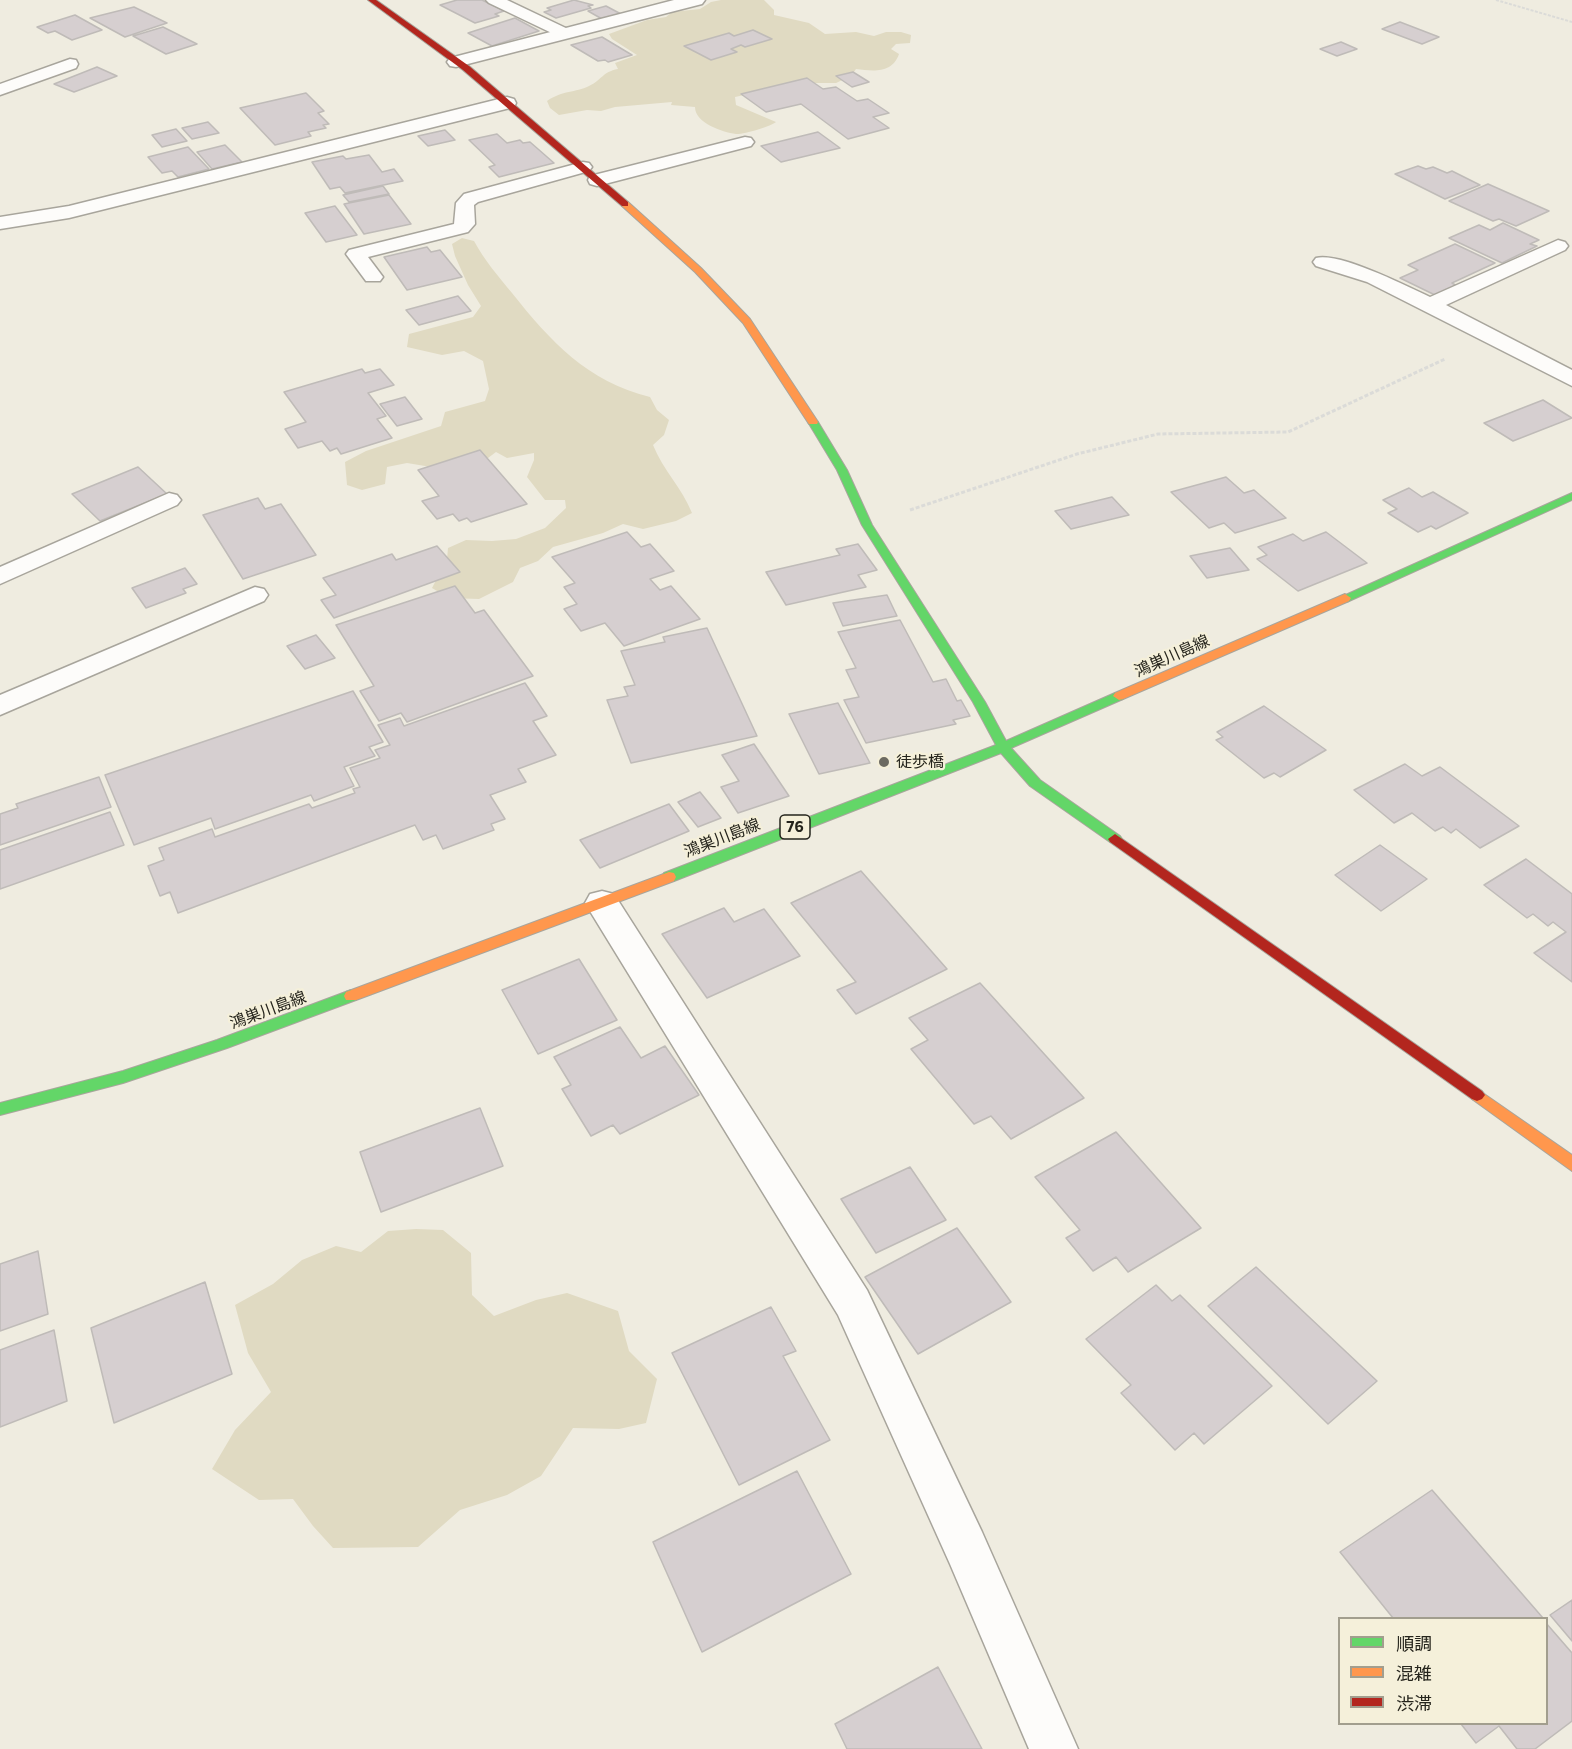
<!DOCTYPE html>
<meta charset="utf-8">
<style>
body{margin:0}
#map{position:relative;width:1572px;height:1749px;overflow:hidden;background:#efece0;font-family:Commissioner,"Noto Sans JP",sans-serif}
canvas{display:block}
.legend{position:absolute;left:1338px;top:1617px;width:210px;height:108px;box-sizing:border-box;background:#f5f0da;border:2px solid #a29e8e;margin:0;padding:8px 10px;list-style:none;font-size:18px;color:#25241c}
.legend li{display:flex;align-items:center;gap:12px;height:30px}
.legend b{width:30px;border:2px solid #a29e8e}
</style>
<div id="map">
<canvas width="1572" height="1749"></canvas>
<ul class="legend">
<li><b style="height:8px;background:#63d668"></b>順調</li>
<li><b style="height:8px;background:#ff974d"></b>混雑</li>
<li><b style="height:8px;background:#b3261e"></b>渋滞</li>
</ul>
</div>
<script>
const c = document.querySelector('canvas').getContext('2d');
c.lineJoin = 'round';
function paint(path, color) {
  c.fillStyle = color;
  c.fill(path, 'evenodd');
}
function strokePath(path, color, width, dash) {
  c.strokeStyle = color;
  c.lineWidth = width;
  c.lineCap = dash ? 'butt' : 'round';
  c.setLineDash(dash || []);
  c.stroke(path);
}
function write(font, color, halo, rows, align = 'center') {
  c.font = font + ' Commissioner,"Noto Sans JP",sans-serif';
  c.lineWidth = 4.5;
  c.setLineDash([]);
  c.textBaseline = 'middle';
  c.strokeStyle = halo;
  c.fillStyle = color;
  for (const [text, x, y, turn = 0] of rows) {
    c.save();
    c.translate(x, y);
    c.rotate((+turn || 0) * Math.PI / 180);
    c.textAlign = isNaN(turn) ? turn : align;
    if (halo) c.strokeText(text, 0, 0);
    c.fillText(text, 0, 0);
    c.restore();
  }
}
const green = new Path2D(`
 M 721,0 L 764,0 L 774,10 L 774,15 L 809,23 L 825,34 L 856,32 L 874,36 L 886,32 L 901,32 L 911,35 L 910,43 L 896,44 L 891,49 L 899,54 C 892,74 873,71 856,69 L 851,76 L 836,83 L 801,83 L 735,97 L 736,105 L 776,122 C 772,126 742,135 736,134 C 722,132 695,123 695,107 L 671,105 L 672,102 L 615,107 L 601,111 L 587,110 L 559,115 L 550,108 L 547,101 C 563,90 575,93 589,86 C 602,80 602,72 618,69 L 615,63 L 637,55 L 612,39 L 609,34 L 647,20 L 666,17 L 672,12 L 700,9 L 711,2 Z
 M 462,238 L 474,241 C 485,261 498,276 512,293 C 551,342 587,381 650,397 L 657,410 L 669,420 L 664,435 L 653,445 C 663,470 682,488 692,513 L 676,521 L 643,529 L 623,524 L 603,533 L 553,547 L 538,561 L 520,568 L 513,582 L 479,599 L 449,598 L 432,588 L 447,559 L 448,548 L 466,540 L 492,541 L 516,539 L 545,528 L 566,508 L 565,500 L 545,500 L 527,477 L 534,460 L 534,453 L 507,458 L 496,452 L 480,464 L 443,469 L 407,463 L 387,467 L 385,484 L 362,490 L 347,485 L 345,462 L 366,451 L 441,426 L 445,412 L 485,401 L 489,389 L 483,361 L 464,351 L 442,355 L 407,347 L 409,334 L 473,317 L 481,306 L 468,285 L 455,256 L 452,244 Z
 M 416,1229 L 443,1230 L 471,1253 L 472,1295 L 494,1316 L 536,1300 L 567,1293 L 618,1311 L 629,1351 L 657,1379 L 646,1423 L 619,1429 L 573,1428 L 541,1476 L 507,1495 L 460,1510 L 418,1547 L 333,1548 L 313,1526 L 293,1499 L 259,1500 L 212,1469 L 235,1430 L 271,1392 L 248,1353 L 235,1305 L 273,1284 L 302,1260 L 336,1246 L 361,1252 L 388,1231 Z`);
const building = new Path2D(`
 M 457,0 L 482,0 L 504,11 L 495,14 L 499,16 L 475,23 L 440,5 Z
 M 574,0 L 593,5 L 588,6 L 591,8 L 556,18 L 544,12 L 551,10 L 547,8 Z
 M 606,6 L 621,14 L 602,19 L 588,11 Z
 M 134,7 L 167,23 L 125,37 L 90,18 Z
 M 75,15 L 102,30 L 72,40 L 55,31 L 48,33 L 37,27 Z
 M 515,18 L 539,31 L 492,46 L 468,33 Z
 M 1400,22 L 1439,37 L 1422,44 L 1382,29 Z
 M 163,27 L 197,44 L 166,54 L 133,36 Z
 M 753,30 L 772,39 L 745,47 L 741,45 L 731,49 L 737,52 L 711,60 L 684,46 L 729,33 L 734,36 Z
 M 602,37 L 632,55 L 608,62 L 605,60 L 598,61 L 571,45 Z
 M 1341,42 L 1357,49 L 1337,56 L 1320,49 Z
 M 97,67 L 117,76 L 74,92 L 54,84 Z
 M 853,72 L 869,82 L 852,87 L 836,76 Z
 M 807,78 L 823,89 L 836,87 L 857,101 L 868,99 L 889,113 L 873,117 L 889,128 L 848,139 L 801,104 L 766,112 L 741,94 Z
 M 306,93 L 324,111 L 318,113 L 329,124 L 323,125 L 326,128 L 308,132 L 311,136 L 275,145 L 240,108 Z
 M 208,122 L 219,133 L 192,139 L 182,128 Z
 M 176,129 L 187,141 L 162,147 L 152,135 Z
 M 445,130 L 455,140 L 428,146 L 418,136 Z
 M 818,132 L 840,148 L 781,162 L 761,146 Z
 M 497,134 L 507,143 L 520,140 L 523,143 L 530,142 L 554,163 L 499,177 L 489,167 L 495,165 L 469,140 Z
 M 225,145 L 242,162 L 212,169 L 197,152 Z
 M 188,147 L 209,169 L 178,177 L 172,171 L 162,173 L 148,157 Z
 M 369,155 L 382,172 L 394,169 L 403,181 L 345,193 L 340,187 L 330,189 L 312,162 L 343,156 L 346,159 Z
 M 1418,166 L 1426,169 L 1433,167 L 1447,173 L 1452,171 L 1480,185 L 1445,199 L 1395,174 Z
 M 1488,184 L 1549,211 L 1516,226 L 1499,219 L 1493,221 L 1449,201 Z
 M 383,186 L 389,194 L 349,202 L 343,195 Z
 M 389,195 L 411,224 L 364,234 L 344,204 Z
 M 335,206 L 357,235 L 326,242 L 305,213 Z
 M 1503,223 L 1539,240 L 1530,244 L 1537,246 L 1502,263 L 1449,238 L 1479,225 L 1490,230 Z
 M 1455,244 L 1495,263 L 1452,283 L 1457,286 L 1437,296 L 1400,278 L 1418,270 L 1408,265 Z
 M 427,247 L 431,252 L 440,250 L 462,277 L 407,290 L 384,257 Z
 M 458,296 L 471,311 L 419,325 L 406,310 Z
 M 362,369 L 365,373 L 380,369 L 394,385 L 368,393 L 386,416 L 377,419 L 392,438 L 341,454 L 337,448 L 330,451 L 322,441 L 298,448 L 285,429 L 306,422 L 284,392 Z
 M 405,397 L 422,419 L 397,426 L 380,404 Z
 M 1543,400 L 1572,418 L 1513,441 L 1484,423 Z
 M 480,450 L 527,504 L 471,522 L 467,518 L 459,521 L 453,514 L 437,519 L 422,501 L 439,496 L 418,470 Z
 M 138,467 L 167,494 L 100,521 L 72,494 Z
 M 1226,477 L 1244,493 L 1254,490 L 1286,518 L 1235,533 L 1224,523 L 1209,528 L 1171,492 Z
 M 1409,488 L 1422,497 L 1433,492 L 1468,513 L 1436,529 L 1431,526 L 1418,532 L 1388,513 L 1397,509 L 1383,500 Z
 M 1112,497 L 1129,515 L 1071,529 L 1055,511 Z
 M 258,498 L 265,509 L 281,504 L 316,555 L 243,579 L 203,515 Z
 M 627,532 L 641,547 L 650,544 L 674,571 L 650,579 L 660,590 L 671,586 L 700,619 L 624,646 L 605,623 L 581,631 L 564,609 L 577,604 L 564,587 L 575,583 L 552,557 Z
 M 1326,532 L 1367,563 L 1298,591 L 1257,559 L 1267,555 L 1258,547 L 1293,534 L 1303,541 Z
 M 858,544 L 877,570 L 858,575 L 866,587 L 786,605 L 766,572 L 840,555 L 836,549 Z
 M 437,546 L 460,572 L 334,618 L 321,600 L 336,595 L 323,578 L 392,554 L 396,560 Z
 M 1230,548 L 1249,570 L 1207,578 L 1190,556 Z
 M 185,568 L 197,584 L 183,589 L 186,593 L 146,608 L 132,588 Z
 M 455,586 L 475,613 L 484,610 L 533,676 L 407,722 L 401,713 L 379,721 L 360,691 L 374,686 L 336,625 Z
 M 887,595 L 897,616 L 843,626 L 833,603 Z
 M 900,620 L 933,682 L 946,679 L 957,701 L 961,700 L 970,716 L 953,720 L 956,724 L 866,743 L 844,700 L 859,697 L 846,670 L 856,668 L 838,632 Z
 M 707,628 L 757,736 L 631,763 L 607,700 L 628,696 L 624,687 L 635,685 L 621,651 L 665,642 L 663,637 Z
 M 316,635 L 335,658 L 305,669 L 287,646 Z
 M 525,683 L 547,716 L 533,721 L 556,755 L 518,769 L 526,782 L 490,795 L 505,819 L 491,824 L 494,830 L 443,849 L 436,835 L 423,840 L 415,825 L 178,913 L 170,892 L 160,896 L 148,866 L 164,860 L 159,848 L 212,829 L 215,837 L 309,804 L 312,808 L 355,793 L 353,789 L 360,787 L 350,768 L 380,758 L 375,750 L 390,745 L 378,725 L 400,718 L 404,726 Z
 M 353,691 L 383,742 L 369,747 L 375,756 L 344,767 L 354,786 L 314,801 L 311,795 L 215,829 L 211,818 L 134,845 L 105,775 Z
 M 838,703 L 870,763 L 819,774 L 789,714 Z
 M 1264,706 L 1326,750 L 1280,777 L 1274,773 L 1264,778 L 1216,740 L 1223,737 L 1217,732 Z
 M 754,744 L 789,796 L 738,813 L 721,787 L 739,781 L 722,755 Z
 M 1405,764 L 1422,776 L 1440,767 L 1519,826 L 1480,848 L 1456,829 L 1451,833 L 1443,827 L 1435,831 L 1412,813 L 1394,823 L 1354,790 Z
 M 99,777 L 111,807 L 0,845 L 0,814 L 18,808 L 16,804 Z
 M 700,792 L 721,818 L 698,827 L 678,802 Z
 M 669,804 L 689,831 L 600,868 L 580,840 Z
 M 110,812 L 124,845 L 0,889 L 0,850 Z
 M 1380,845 L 1427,879 L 1381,911 L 1335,875 Z
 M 1526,859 L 1572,894 L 1572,982 L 1534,953 L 1566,932 L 1553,922 L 1548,926 L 1533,914 L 1527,918 L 1484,885 Z
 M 861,871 L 947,969 L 856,1014 L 837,990 L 856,982 L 791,903 Z
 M 724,908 L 734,922 L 764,909 L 800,956 L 707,998 L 662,934 Z
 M 579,959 L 617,1020 L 538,1054 L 502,990 Z
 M 980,983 L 1084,1098 L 1011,1139 L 991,1116 L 974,1124 L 911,1049 L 928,1040 L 909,1018 Z
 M 620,1027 L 641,1058 L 665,1046 L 699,1095 L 620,1134 L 613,1125 L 591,1136 L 562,1089 L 571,1085 L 554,1057 Z
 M 480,1108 L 503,1166 L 381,1212 L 360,1152 Z
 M 1116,1132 L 1201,1228 L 1128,1272 L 1116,1257 L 1093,1271 L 1066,1238 L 1080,1230 L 1035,1177 Z
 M 910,1167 L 946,1220 L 876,1253 L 841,1199 Z
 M 957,1228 L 1011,1302 L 918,1354 L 865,1277 Z
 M 38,1251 L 48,1314 L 0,1331 L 0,1264 Z
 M 1256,1267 L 1377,1381 L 1328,1424 L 1208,1306 Z
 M 205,1282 L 232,1374 L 114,1423 L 91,1328 Z
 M 1156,1285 L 1172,1301 L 1180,1295 L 1272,1386 L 1204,1444 L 1194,1433 L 1175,1450 L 1121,1393 L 1131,1385 L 1086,1339 Z
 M 771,1307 L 796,1351 L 783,1356 L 830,1440 L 739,1485 L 672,1353 Z
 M 54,1330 L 67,1401 L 0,1427 L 0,1350 Z
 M 797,1471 L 851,1574 L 702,1652 L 653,1542 Z
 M 1432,1490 L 1543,1618 L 1393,1618 L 1340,1552 Z
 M 1572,1600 L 1572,1641 L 1550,1615 Z
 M 1546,1623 L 1572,1653 L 1572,1721 L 1535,1749 L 1517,1749 L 1499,1726 L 1476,1743 L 1461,1724 L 1546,1724 Z
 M 938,1667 L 982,1749 L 847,1749 L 835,1724 Z`);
const pathFar1 = new Path2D(`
 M 1496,0 L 1572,22`);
const path = new Path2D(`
 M 910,510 L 1077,454 L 1158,434 L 1288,432 L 1445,359`);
const lane = new Path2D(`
 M 486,0 L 507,0 L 570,30 L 572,33 L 570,36 L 558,36 L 489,3 Z
 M 70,59 L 76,60 L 78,64 L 76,68 L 0,95 L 0,84 Z
 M 745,137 L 751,138 L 754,142 L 751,146 L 597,186 L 590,184 L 588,180 L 590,176 Z
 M 583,162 L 589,163 L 592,167 L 589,171 L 478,202 L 474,205 L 475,224 L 468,232 L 368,257 L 383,277 L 380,281 L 366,281 L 346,254 L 349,250 L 454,224 L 456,203 L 464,194 Z
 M 1558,240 L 1565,242 L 1568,246 L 1565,250 L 1446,305 L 1572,370 L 1572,386 L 1367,282 L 1316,266 L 1313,262 L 1316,258 C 1340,252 1406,286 1430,297 Z
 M 169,493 L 177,495 L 181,500 L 177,505 L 0,584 L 0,567 Z
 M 255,587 L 264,589 L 268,595 L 264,601 L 0,715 L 0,695 Z`);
const street = new Path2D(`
 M 674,0 L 705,0 L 702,4 L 456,67 L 450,66 L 447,62 L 450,58 Z
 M 507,97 L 514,99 L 516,103 L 514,107 L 69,218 L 0,229 L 0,217 L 69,206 Z
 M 602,891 L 614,894 L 867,1290 L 982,1532 L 1078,1749 L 1029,1749 L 950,1564 L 838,1315 L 585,903 L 590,894 Z`);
const fast = new Path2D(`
 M 813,419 L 818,422 L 847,470 L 872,525 L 985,702 L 1006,741 L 1115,693 L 1123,693 L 1125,696 L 1123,699 L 1011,748 L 1040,780 L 1120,836 L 1122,839 L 1120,842 L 1110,842 L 1030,786 L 1001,753 L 674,881 L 664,881 L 662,877 L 664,873 L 996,745 L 973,702 L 862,525 L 837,470 L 808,422 Z
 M 1572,493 L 1572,500 L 1349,601 L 1345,602 L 1339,598 Z
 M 351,990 L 356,992 L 358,996 L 356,1000 L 227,1048 L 123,1083 L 0,1115 L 0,1103 L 123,1071 L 217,1040 Z`);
const slow = new Path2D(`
 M 622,202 L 628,202 L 701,268 L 750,319 L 818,422 L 817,424 L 809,424 L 743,323 L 695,272 L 622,206 Z
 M 1345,594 L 1351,598 L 1349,601 L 1123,699 L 1119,700 L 1113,696 L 1115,693 Z
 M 669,872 L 674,873 L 676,877 L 674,881 L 356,1000 L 346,1000 L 344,996 L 346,992 Z
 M 1477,1089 L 1572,1155 L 1572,1171 L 1472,1099 L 1469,1095 L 1472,1091 Z`);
const jam = new Path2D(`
 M 368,0 L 376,0 L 469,66 L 628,202 L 628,206 L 622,206 L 463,70 Z
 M 1115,834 L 1482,1091 L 1485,1095 L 1482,1099 L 1477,1101 L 1472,1099 L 1110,842 L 1108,839 Z`);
const markers = [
 [884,762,6,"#6c6a61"]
];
const shields = [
 [795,827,30]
];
const shieldNames = [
 ["76",795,827]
];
const streetNames = [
 ["鴻巣川島線",1172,656,-24],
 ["鴻巣川島線",722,838,-21],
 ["鴻巣川島線",268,1010,-20]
];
const poiNames = [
 ["徒歩橋",896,762]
];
paint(green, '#e0dac2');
paint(building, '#d6cfd0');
strokePath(building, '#bfbbb8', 1.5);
strokePath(lane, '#a8a59c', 3);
strokePath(street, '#a8a59c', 3);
strokePath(fast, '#a8a59c', 2);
strokePath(slow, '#a8a59c', 2);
strokePath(jam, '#a8a59c', 2);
strokePath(pathFar1, '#dbdbd8', 2, [3, 1.5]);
strokePath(path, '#dbdbd8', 3, [4, 2]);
paint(lane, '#fdfcfa');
paint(street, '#fdfcfa');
paint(fast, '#63d668');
paint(slow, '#ff974d');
paint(jam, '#b3261e');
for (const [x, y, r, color] of markers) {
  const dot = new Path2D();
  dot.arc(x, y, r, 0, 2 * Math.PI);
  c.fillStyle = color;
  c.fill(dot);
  strokePath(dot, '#f5f0da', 2);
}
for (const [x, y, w] of shields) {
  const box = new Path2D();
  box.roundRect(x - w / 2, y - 12, w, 24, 4.5);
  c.fillStyle = '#f5f0da';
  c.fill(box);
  strokePath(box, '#25241c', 1.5);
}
write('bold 15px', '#25241c', null, shieldNames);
write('16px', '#25241c', '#f5f0da', streetNames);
write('16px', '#25241c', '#f5f0da', poiNames, 'left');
</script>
